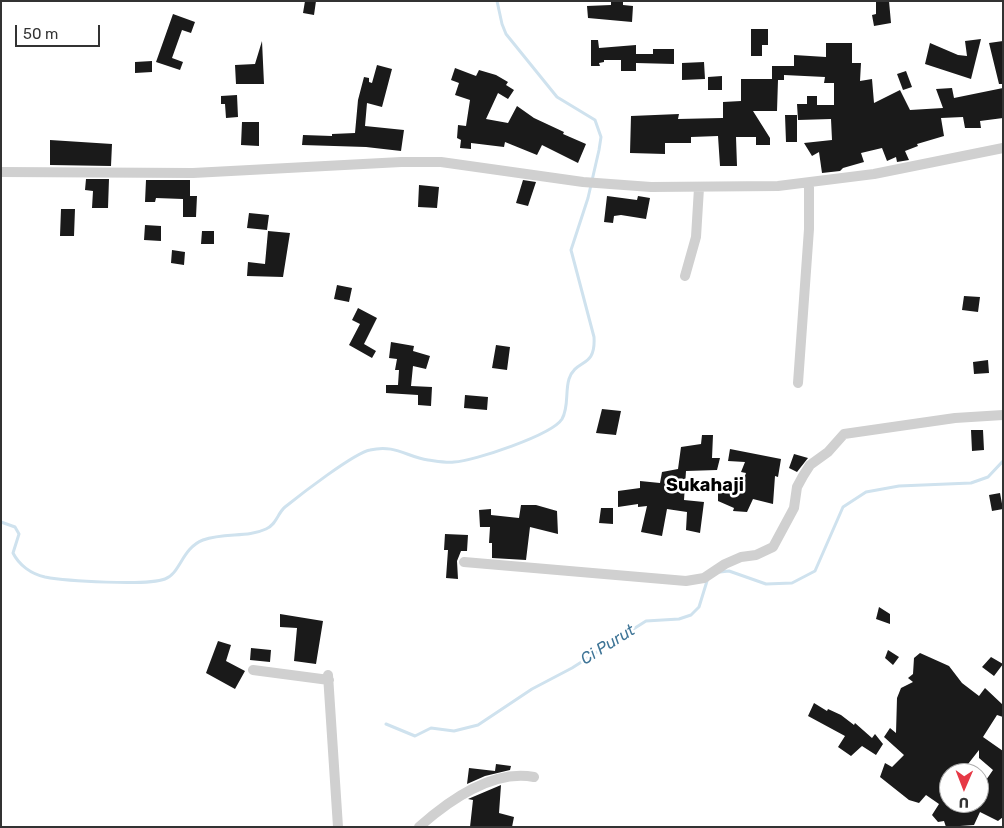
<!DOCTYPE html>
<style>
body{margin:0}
#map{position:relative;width:1004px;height:828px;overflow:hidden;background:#fff;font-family:Rubik,sans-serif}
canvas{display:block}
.frame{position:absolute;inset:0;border:2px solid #333;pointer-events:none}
.north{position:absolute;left:939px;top:763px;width:50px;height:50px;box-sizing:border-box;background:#fff;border:1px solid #adadad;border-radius:50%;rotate:181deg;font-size:14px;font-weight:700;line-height:20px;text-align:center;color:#333}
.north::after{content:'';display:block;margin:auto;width:18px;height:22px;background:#e63946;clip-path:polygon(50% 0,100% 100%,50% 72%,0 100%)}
.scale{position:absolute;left:15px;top:25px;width:85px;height:22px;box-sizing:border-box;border:2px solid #333;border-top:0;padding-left:6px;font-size:15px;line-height:18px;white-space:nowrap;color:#333;-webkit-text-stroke:4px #fff;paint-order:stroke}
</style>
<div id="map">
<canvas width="1004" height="828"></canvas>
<div class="frame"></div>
<div class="north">U</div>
<div class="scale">50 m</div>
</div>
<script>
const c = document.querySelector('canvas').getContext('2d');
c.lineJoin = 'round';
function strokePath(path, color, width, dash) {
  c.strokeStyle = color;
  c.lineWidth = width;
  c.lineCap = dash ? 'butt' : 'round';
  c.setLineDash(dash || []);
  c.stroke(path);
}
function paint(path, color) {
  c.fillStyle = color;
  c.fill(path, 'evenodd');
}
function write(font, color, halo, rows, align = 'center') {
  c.font = font + ' Rubik,sans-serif';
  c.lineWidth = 5;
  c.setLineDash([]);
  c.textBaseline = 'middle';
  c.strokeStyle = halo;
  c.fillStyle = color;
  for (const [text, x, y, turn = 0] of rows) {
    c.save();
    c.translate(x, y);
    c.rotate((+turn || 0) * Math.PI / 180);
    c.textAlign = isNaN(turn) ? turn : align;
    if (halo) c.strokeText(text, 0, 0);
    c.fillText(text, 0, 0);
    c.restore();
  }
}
const stream = new Path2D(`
 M 1,522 L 15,527 L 19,534 L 13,553 C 19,565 31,574 45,577 C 66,581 147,586 165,579 C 180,574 182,548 203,540 C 225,532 247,538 266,529 C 277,524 277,514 285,507 C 300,495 354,453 370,450 C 395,444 407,457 428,460 C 436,461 446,463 454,462 C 474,461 552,435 562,419 C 569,407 565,392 569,379 C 576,358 596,369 594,337 L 571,250 L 588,198 L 599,150 L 601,137 L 595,120 L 557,97 L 506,34 L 502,24 L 497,1
 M 720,572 L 729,571 L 766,584 L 792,583 L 815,571 L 843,507 L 866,492 L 899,486 L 971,483 L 988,477 L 1003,461
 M 386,724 L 415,736 L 431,728 L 454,731 L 478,725 L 532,689 L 572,668 L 646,621 L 679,619 L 691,615 L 699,607 L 707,581`);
const building = new Path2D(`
 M 305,1 L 316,1 L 314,15 L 303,13 Z
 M 611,1 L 623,1 L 623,5 L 633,6 L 632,22 L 588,18 L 587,6 L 611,5 Z
 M 876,1 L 889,1 L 891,23 L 874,26 L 872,15 L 876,14 Z
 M 173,14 L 195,22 L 191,33 L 182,30 L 172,58 L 183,62 L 180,70 L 156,62 Z
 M 751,29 L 768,29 L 768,45 L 762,45 L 762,56 L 751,56 Z
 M 981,39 L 971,79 L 925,64 L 930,43 L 958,55 L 967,56 L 965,41 Z
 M 591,40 L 598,40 L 599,48 L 636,45 L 636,54 L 653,54 L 653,49 L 674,49 L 674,64 L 636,63 L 636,71 L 621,71 L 621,60 L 604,60 L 604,62 L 599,63 L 600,66 L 591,66 Z
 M 262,41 L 264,84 L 236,84 L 235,65 L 255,64 Z
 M 1003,41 L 1003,84 L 999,84 L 989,43 Z
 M 826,43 L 852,43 L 852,63 L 861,63 L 860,81 L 872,79 L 874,103 L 900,90 L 910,110 L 943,108 L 936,89 L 952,88 L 954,98 L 1003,88 L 1003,118 L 980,121 L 981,128 L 965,128 L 963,117 L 941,118 L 944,136 L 917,144 L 918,146 L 905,151 L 909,160 L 897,162 L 896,157 L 887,161 L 882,148 L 861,153 L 864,162 L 843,168 L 840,171 L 822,173 L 819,152 L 812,156 L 804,143 L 832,140 L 831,119 L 798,120 L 797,104 L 807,104 L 807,96 L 817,96 L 817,105 L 834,105 L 834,83 L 824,83 L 825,77 L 784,75 L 784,80 L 778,80 L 777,111 L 753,111 L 770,138 L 770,145 L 756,145 L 756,137 L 736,137 L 737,166 L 720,166 L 718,136 L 691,137 L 691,143 L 665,143 L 665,154 L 630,153 L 631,116 L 679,114 L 678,119 L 723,118 L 723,102 L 741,101 L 741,79 L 772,79 L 772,66 L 794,66 L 794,55 L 826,57 Z
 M 152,61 L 152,72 L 135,73 L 135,62 Z
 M 704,62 L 705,79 L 682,80 L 682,63 Z
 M 377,65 L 392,69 L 382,107 L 367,103 L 365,126 L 404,130 L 401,151 L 366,147 L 302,145 L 303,135 L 332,136 L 332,134 L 355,133 L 358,100 L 364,77 L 369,78 L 369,82 L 372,83 Z
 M 455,68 L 476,76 L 479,70 L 496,75 L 508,82 L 506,85 L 514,90 L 508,99 L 498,93 L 486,119 L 508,123 L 517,106 L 534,118 L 564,132 L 563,134 L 586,144 L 578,163 L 542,145 L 537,155 L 505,142 L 504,147 L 471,143 L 471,149 L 460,148 L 461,140 L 457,138 L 458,125 L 466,126 L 470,100 L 455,95 L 459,83 L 451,80 Z
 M 906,71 L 912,87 L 903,90 L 897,74 Z
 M 722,76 L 722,90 L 708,90 L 708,77 Z
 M 237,95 L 238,117 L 226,118 L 225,104 L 221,104 L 221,96 Z
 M 785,115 L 797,115 L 797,142 L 786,142 Z
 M 242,122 L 259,122 L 259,146 L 241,145 Z
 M 50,140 L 112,144 L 111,166 L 50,165 Z
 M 86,179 L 109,179 L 108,208 L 92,208 L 93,191 L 85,190 Z
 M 146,180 L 190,180 L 190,196 L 197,196 L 196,217 L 183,217 L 183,199 L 156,198 L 155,202 L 145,202 Z
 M 523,180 L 536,182 L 528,206 L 516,203 Z
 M 419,185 L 439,187 L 437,208 L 418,207 Z
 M 607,196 L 637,200 L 638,196 L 650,198 L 646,219 L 621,215 L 614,216 L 613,223 L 604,222 Z
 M 61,209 L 75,209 L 74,236 L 60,236 Z
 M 249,213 L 269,215 L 267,230 L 247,228 Z
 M 145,225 L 161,226 L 161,241 L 144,240 Z
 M 202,231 L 214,231 L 214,244 L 201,244 Z
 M 268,231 L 290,233 L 283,277 L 247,276 L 248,262 L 265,264 Z
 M 172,250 L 185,252 L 184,265 L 171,263 Z
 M 337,285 L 352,288 L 349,302 L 334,299 Z
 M 964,296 L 980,297 L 978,312 L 962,310 Z
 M 358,308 L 377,318 L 364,344 L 376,351 L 372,358 L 349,345 L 360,324 L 352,320 Z
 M 391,342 L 414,346 L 413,351 L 430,356 L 426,369 L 413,366 L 411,386 L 432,387 L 431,406 L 418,405 L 418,395 L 386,393 L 386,385 L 398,385 L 399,370 L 395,370 L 397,359 L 389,358 Z
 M 496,345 L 510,347 L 507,370 L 492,368 Z
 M 988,360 L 989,373 L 974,374 L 973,362 Z
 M 465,395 L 488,397 L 487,410 L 464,408 Z
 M 602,409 L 621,411 L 616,435 L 596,433 Z
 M 971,430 L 983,430 L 984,450 L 972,451 Z
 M 702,435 L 713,435 L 712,458 L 720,458 L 717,470 L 686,471 L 684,500 L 704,502 L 700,533 L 686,530 L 687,512 L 667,509 L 662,536 L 641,532 L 647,506 L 638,507 L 638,504 L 618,507 L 618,491 L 640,488 L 640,481 L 660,483 L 662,472 L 678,469 L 681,447 L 701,444 Z
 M 730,449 L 781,459 L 778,477 L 775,476 L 773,504 L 753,499 L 747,512 L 733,511 L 734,508 L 718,501 L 718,488 L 740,490 L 746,473 L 741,472 L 745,462 L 728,461 Z
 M 794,454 L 808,458 L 797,472 L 789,468 Z
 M 1000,493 L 1003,509 L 992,511 L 989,495 Z
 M 521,505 L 536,505 L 557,511 L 558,534 L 530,527 L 526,560 L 492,558 L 492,543 L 489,543 L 490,527 L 480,527 L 479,510 L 491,509 L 491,515 L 519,518 Z
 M 601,508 L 613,508 L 613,524 L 599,523 Z
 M 445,534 L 468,535 L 467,551 L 461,551 L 457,561 L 458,579 L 446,578 L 448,550 L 444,550 Z
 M 879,607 L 890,614 L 890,624 L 876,619 Z
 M 280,614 L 323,621 L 316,664 L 294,661 L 297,628 L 280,627 Z
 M 218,641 L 231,645 L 226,661 L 245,671 L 235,689 L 206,673 Z
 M 251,648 L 271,650 L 270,662 L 250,660 Z
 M 888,650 L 899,657 L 893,665 L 885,658 Z
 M 920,653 L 949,666 L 962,683 L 979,696 L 985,688 L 1003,705 L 1003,717 L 997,715 L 983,737 L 1003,751 L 1003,817 L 998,821 L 980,812 L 974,825 L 946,827 L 944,821 L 938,822 L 932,815 L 939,804 L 926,795 L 919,803 L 909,800 L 880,777 L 885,763 L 892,767 L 904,755 L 884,737 L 890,728 L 896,733 L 897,698 L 901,688 L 913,682 L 908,678 L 913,674 L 914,658 ZM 979,750 L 979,758 L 993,770 L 984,783 L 979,781 L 979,803 L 949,803 L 949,773 L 961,773 Z
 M 991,657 L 1003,664 L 994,676 L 982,667 Z
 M 814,703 L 827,711 L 828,709 L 841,715 L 854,725 L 855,723 L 872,738 L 875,734 L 883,744 L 876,755 L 862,746 L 851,756 L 838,747 L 845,736 L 808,716 Z
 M 496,764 L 511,766 L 510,770 L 485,776 L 467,784 L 469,768 L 495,771 Z
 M 501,785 L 499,813 L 514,817 L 512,827 L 470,827 L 473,800 L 468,799 Z`);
const minor = new Path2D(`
 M 1,172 L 193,173 L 401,162 L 441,162 L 583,182 L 651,187 L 778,186 L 874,174 L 1003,148
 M 685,276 L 696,237 L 699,188
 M 798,383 L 809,229 L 809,183
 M 464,562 L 686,581 L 704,578 L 725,564 L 741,557 L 756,555 L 773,547 L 794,508 L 797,487 L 803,476 L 810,465 L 828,452 L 844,434 L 955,418 L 1003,415
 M 253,670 L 329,680
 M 328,675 L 338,827
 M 419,827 C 448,801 493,769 534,777`);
const waterNames = [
 ["Ci Purut",608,645,-32]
];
const quarterNames = [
 ["Sukahaji",705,486]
];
strokePath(stream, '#cfe2ee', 3);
paint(building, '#1a1a1a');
strokePath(minor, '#d0d0d0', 10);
write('italic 16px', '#3f7597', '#fff', waterNames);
write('bold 18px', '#000', '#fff', quarterNames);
</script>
